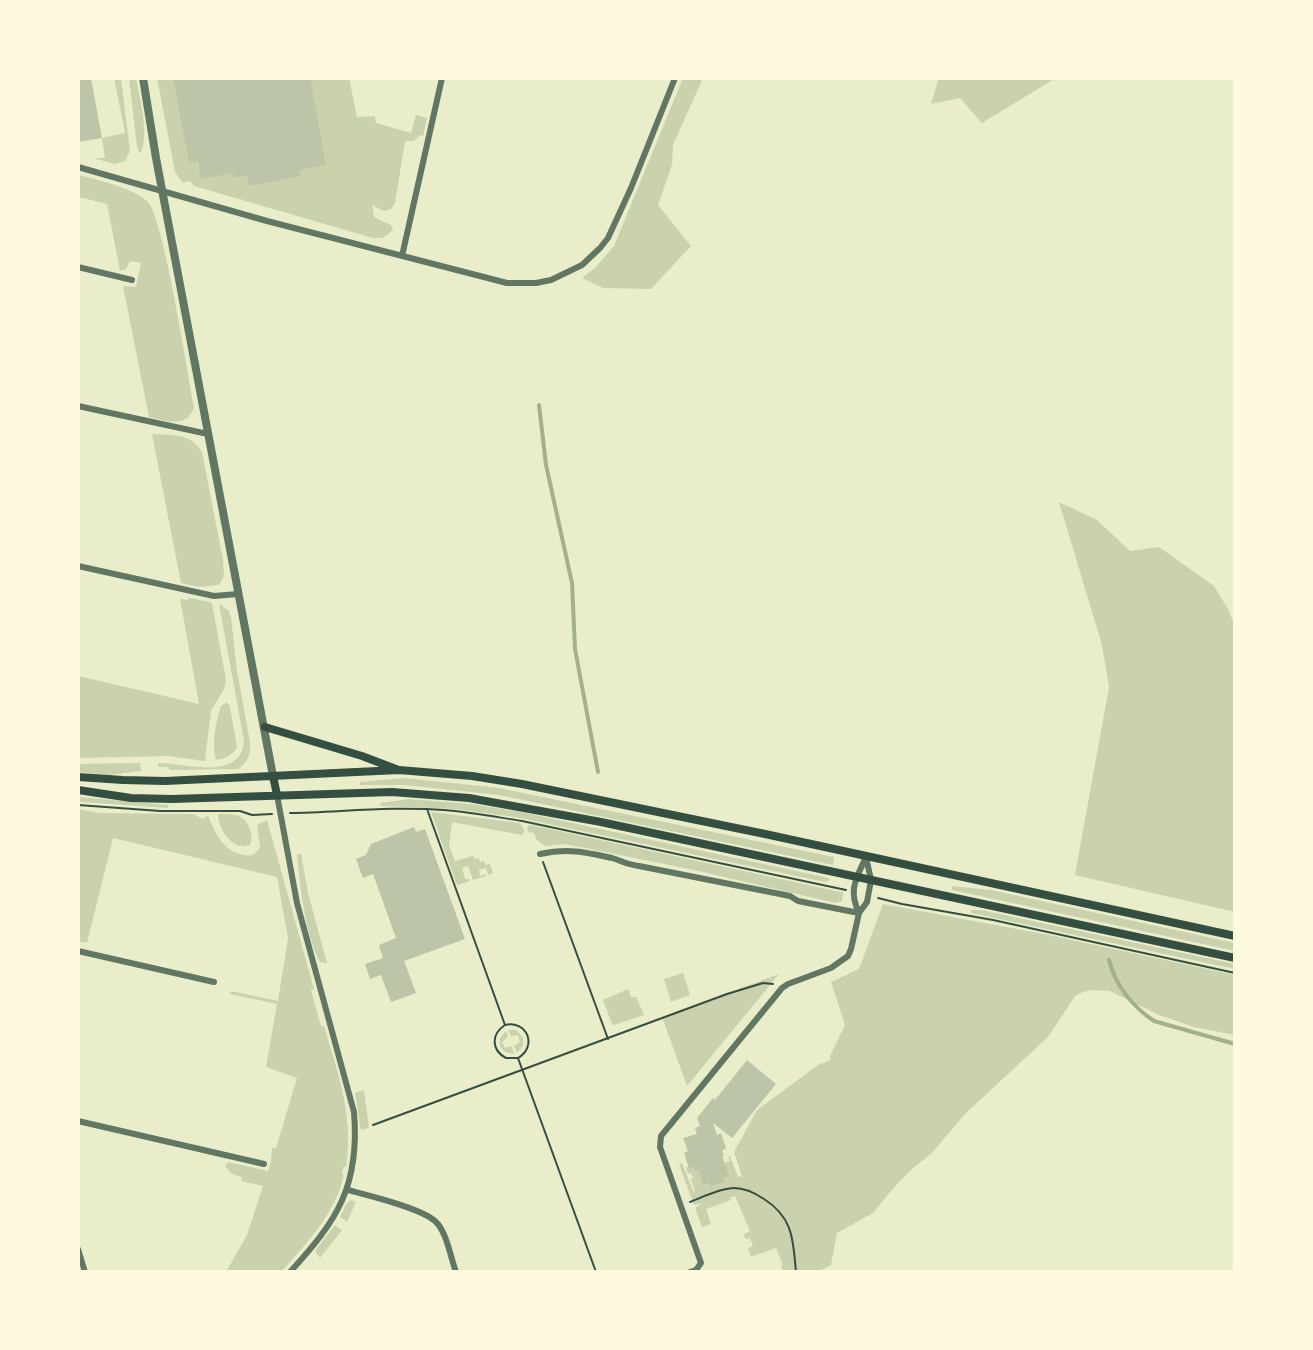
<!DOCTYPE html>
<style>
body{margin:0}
#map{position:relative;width:1313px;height:1350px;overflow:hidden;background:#e9edc9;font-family:"DM Sans",sans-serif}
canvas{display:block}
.frame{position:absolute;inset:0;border:80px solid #fefae0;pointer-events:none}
</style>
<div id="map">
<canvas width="1313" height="1350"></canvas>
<div class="frame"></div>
</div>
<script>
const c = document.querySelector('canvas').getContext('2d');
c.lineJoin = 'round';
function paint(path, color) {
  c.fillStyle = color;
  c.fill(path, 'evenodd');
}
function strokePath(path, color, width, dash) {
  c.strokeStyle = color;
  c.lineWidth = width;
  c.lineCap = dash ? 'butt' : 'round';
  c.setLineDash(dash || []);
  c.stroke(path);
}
const green = new Path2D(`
 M 114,78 L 121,78 L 130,151 L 125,161 L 115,164 L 93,158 L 105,158 L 102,138 L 125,133 Z
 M 129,78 L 136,78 C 140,101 149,130 141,153 L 139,152 L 137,147 Z
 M 157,78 L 349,78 L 357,117 L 375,116 L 376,123 L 411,133 L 416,115 L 427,118 L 423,136 L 419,135 C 415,143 412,141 405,141 L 395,203 L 391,209 L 384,211 L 372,205 L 374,217 L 391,225 L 393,230 L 383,238 L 373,238 L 194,186 L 190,181 L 183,183 L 175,172 Z
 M 683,78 L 703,78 L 673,145 L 672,165 L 658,205 L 691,246 L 651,289 L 603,288 L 582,278 L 595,268 L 614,246 Z
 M 935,78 L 1056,78 L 982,123 L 960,98 L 931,104 L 938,81 Z
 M 78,175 C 101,181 128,186 147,201 C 163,213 188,377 194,407 C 187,429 166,421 149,417 L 123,286 L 136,287 L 141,263 L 130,261 L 126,269 L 120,271 L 107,204 L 78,197 Z
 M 152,434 C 171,435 191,433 202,452 L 223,560 L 224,576 L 219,585 L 199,587 L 181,583 Z
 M 1059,502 L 1097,520 L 1130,551 L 1159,547 L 1214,586 L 1228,609 L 1235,626 L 1235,912 L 1075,875 L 1109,687 L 1102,645 Z
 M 190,598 L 210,602 L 212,604 L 226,680 L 224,689 L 211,711 L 205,761 L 168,756 L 78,758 L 78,676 L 199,704 L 180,599 L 187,600 Z
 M 219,604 L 229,611 L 231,617 L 237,671 L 250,742 C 251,753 248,763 238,769 L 169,770 L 169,767 L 158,767 L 158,763 C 185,763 241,782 244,741 Z
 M 227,702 L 230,707 L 237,747 C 233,755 224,759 216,760 C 211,743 216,722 221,706 Z
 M 140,763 L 141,771 L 108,775 L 78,772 L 78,764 Z
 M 404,778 L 499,788 L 834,857 L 833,865 L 499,795 L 405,785 L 360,785 L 360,782 Z
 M 78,797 L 168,805 L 168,808 L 82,802 L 78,801 Z
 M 409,799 L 471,804 L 521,812 L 829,878 L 829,881 L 825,882 L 515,817 L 455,809 L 381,806 L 380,803 Z
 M 78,809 L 99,813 L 193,814 L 203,819 L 208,815 C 215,833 223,852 245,855 C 252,857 257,853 260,847 L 257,825 L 267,820 L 314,989 L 311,990 L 321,1026 L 324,1026 C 338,1074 354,1116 346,1167 L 343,1167 L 342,1174 L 344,1175 C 334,1215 308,1242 281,1272 L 226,1272 L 247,1235 L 263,1186 L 241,1181 L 242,1177 L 232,1174 L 225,1166 L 228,1162 L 268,1171 L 271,1161 L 272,1148 L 276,1148 L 297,1078 L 266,1067 L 277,1004 L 230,994 L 231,991 L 278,1001 L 288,938 L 277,877 L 113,838 L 87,943 L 78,941 Z
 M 431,812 L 520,823 L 525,831 L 522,835 L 452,822 L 449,846 L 455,861 L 473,856 L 475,859 L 479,858 L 480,862 L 484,861 L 485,865 L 490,864 L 493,873 L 488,875 L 486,868 L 479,870 L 480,876 L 485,874 L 486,876 L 473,880 L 468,866 L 462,868 L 465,879 L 469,879 L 470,881 L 458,885 L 456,883 Z
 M 218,814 C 233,814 245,813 250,830 C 252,836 252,839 250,845 C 233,852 218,829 218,814 Z
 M 531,825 L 841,892 L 843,892 L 842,901 L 835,903 L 827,901 L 694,870 L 565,844 L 545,846 L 537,840 L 533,832 L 529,833 L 527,829 L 528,826 Z
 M 297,854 L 301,854 L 308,893 L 327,963 L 320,962 C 305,935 300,885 297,854 Z
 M 952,886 L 991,890 L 1235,943 L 1235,951 L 952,890 Z
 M 883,904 L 1044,934 L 1235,975 L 1235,1035 L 1194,1027 L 1159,1015 L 1110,991 L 1092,990 L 1083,992 L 1075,996 L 1048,1037 L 965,1114 L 931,1154 L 914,1167 L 896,1185 L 873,1213 L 837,1233 L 831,1265 L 817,1272 L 809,1270 L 810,1272 L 783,1272 L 781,1266 L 783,1265 L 776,1248 L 751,1257 L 748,1248 L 753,1246 L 750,1238 L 746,1239 L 743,1235 L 750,1231 L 735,1196 L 730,1198 L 731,1200 L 706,1209 L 711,1224 L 702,1227 L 695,1208 L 702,1203 L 694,1205 L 679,1164 L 682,1163 L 694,1193 L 695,1192 L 691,1179 L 693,1178 L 691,1173 L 688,1174 L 686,1167 L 693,1167 L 694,1171 L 698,1170 L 703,1185 L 709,1183 L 711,1187 L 725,1182 L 724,1163 L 730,1161 L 728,1157 L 730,1156 L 738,1177 L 742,1176 L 734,1152 L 757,1110 L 818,1065 L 830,1060 L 830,1056 L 845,1025 L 831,982 L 859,969 Z
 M 971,910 L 981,910 L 1235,964 L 1235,969 L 971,913 Z
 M 683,973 L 690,995 L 671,1002 L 664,979 Z
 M 779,974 L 687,1086 L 662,1017 Z
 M 628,989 L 631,997 L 636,997 L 644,1015 L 614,1025 L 612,1024 L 603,1000 Z
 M 508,1030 L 516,1030 L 523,1037 L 523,1046 L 517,1053 L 514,1046 L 520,1042 L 518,1035 L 511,1036 Z
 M 506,1031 L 508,1037 L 502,1042 L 505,1048 L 512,1046 L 514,1054 L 505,1052 L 500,1046 L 500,1038 Z
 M 364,1090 L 369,1128 L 361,1130 L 355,1093 Z
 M 351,1200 L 356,1202 L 347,1222 L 340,1217 L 346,1204 Z
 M 335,1225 L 342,1230 L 320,1258 L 315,1251 Z`);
const stream = new Path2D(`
 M 539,405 L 546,465 L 572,583 L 575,649 L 598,772
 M 1109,960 C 1115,985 1133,1007 1154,1021 L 1235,1044`);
const building = new Path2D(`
 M 78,78 L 91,78 L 102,138 L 78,142 Z
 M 173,78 L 310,78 L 326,165 L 300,170 L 301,176 L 249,186 L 247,175 L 234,178 L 233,173 L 201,179 L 198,161 L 189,163 Z
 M 414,827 L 416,832 L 425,829 L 465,939 L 404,961 L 416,993 L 391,1002 L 381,975 L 370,979 L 365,964 L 383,958 L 379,945 L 396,938 L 373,874 L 363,878 L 356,859 L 366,855 L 371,844 Z
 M 747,1060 L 776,1084 L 732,1138 L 713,1123 L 717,1135 L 721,1133 L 726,1149 L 722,1150 L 724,1155 L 722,1156 L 729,1176 L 724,1178 L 725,1182 L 710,1187 L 709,1183 L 703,1185 L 698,1170 L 694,1171 L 693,1167 L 689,1168 L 684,1153 L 688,1151 L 683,1138 L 697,1134 L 695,1128 L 700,1126 L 697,1118 L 713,1098 L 715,1100 Z`);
const path = new Path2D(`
 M 78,805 L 160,811 L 240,811 L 252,815 L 272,814
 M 427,809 L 505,1025 C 527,1020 538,1046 518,1058
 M 290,813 C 341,812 392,806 444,810 C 470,812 496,817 522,821 L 846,890
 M 543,862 L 608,1039
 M 878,898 L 902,904 L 993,920 L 1235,973
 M 505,1025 C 491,1034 491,1050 506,1058 L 518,1058 L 596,1272
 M 373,1125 L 727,994 L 763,983 L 773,984
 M 690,1202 C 703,1197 720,1188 734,1188 C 746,1188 755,1193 764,1199 C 794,1218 793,1241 796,1272`);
const minor = new Path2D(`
 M 78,167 L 267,221 L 507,283 L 536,283 L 551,280 L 582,265 L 600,248 L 608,238 L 631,188 L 675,78
 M 402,256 L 442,78
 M 78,267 L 132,280
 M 78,406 L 208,434
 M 78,566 L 214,596 L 238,594
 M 277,795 L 297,903 L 354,1112 C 360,1185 338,1220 290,1272
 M 540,854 C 567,848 585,852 612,858 C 622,861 628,865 639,866 L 790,896 L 798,901 L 859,913
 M 859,913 C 848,890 856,879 866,857
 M 78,951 L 214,982
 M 78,1121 L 264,1164
 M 348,1190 C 367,1195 421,1208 435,1221 C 447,1232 450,1256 456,1272
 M 78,1249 L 85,1272
 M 690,1272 L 696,1270 L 701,1263 L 660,1147 L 661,1136 L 782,988 L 788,984 L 831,968 L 848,956 L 851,949 L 859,913 L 867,902 L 871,880 L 866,857`);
const tertiary = new Path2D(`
 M 143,78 L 156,158 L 273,776`);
const secondary = new Path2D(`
 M 265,727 L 362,756 L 396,769
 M 273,776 L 277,795
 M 78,777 L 123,780 L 165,781 L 399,770 L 472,776 L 522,784 L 765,834 L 1235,936
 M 78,790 L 131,798 L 172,799 L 392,792 L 469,798 L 601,822 L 1235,958`);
paint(green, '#cad2ad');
strokePath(stream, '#a3b18a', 4);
paint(building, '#bcc5a7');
strokePath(path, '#344e41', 2);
strokePath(minor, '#617663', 6);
strokePath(tertiary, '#617663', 8);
strokePath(secondary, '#344e41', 8);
</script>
